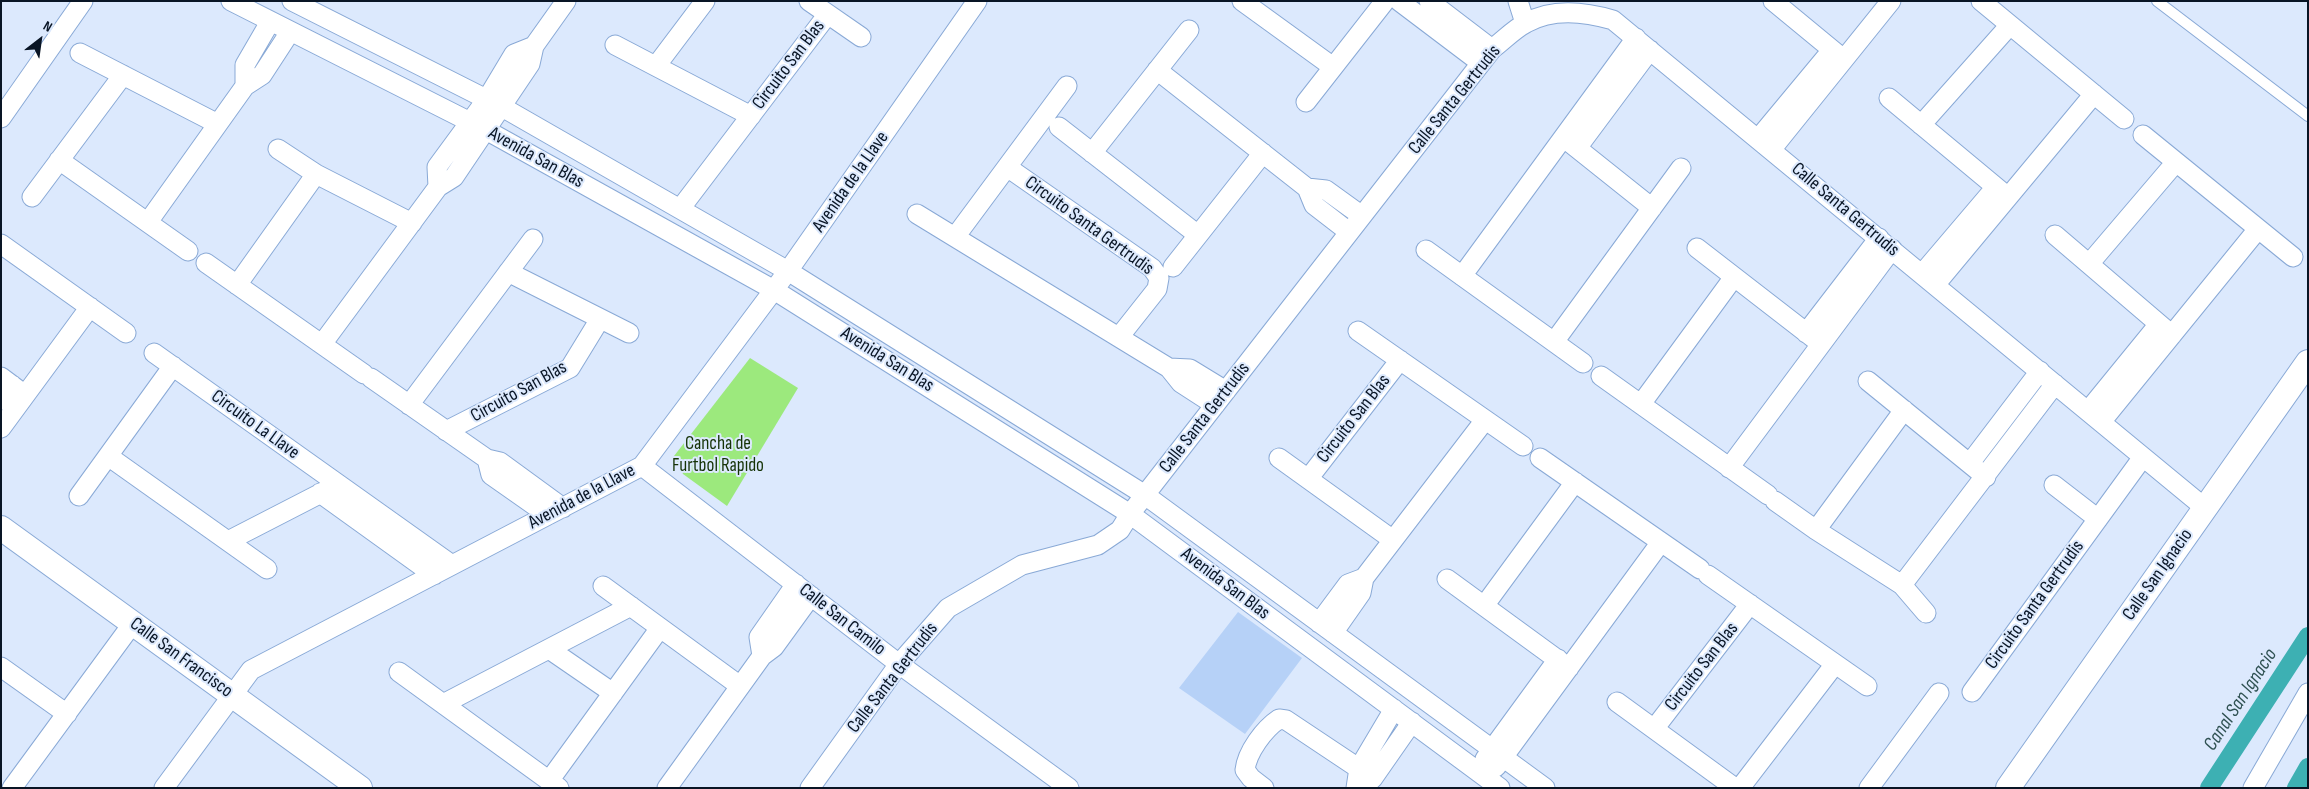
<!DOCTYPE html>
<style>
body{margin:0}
#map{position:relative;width:2309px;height:789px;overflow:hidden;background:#dce9fd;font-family:"Sofia Sans Condensed",sans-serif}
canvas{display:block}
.frame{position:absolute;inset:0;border:2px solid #091525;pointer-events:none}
.north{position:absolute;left:15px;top:15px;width:50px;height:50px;-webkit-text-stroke:4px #dce9fd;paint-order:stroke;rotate:30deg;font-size:14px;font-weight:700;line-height:20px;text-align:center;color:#091525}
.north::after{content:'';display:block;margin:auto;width:18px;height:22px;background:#091525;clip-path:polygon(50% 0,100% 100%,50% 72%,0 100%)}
</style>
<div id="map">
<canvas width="2309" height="789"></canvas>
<div class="frame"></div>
<div class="north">N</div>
</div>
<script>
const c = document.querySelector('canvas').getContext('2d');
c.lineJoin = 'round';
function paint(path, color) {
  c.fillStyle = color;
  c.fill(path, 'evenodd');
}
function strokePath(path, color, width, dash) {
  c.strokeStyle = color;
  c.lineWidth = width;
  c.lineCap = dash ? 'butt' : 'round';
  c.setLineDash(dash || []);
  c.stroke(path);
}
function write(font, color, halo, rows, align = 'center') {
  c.font = font + ' "Sofia Sans Condensed",sans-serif';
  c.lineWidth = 4;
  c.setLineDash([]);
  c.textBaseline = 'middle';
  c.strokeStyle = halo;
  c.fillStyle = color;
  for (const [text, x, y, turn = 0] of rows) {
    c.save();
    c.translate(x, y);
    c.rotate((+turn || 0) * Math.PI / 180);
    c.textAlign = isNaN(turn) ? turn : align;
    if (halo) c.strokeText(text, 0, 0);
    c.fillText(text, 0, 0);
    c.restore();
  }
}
const green = new Path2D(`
 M 750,358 L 798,388 L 727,506 L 683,474 L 674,456 Z`);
const canal = new Path2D(`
 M 2209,788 L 2308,636
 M 2296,788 L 2308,767`);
const building = new Path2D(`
 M 1238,612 L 1302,658 L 1245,734 L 1179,688 Z`);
const service = new Path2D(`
 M 2157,1 L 2308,116`);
const minor = new Path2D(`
 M 231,1 L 486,130 L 774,290 L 1130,514 L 1500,788
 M 292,1 L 502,107 L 788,271 L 1145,495 L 1545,788
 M 809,1 L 861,37
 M 1242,1 L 1333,67
 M 1399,1 L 1481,63
 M 1429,1 L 1492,49
 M 1518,1 L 1525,23
 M 1773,1 L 1841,57
 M 1981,1 L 2124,119
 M 615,45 L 751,116
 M 80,53 L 218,124
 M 656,66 L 705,1
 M 1157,70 L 1307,188 L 1314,205 L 1349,232
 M 245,86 L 245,65 L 270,22
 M 1889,98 L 2008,197
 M 1306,102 L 1385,1
 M 1,118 L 83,1
 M 1921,125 L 2010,25
 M 1059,127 L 1198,235
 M 2143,135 L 2293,257
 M 1758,139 L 1832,50
 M 1568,141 L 1652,208
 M 1577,148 L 1650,50
 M 278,149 L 316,174 L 412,223
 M 1771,150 L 1891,1
 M 1092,153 L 1189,30
 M 59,160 L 188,251
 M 1007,167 L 1152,268 L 1159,278 L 1157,289 L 1119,337
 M 438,187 L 437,167 L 487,99 L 514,54 L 534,46
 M 1307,188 L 1326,190 L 1362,216
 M 32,197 L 123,75
 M 680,209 L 828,14
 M 917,214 L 1169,368 L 1181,383 L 1215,405
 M 148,222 L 245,86 L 262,75 L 290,32
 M 2055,235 L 2172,335
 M 955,237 L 1067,86
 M 1,244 L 126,333
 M 1697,248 L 1821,344
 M 1426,250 L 1583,363
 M 206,263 L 364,374
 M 2089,264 L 2176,162
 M 1173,267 L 1263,153
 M 508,272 L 629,333
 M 1922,274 L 1996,187
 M 1462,276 L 1636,38
 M 237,285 L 316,174
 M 1935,285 L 2094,94
 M 1358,331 L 1523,446
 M 1806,333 L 1879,238
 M 1554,342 L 1681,168
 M 322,344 L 438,187 L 454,177 L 530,64 L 534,46 L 566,1
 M 154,353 L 452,565
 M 1169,368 L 1190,369 L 1226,391
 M 1601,376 L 1768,495
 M 1,377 L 25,395
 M 371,378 L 487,459 L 500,462 L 563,508
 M 1868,381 L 1986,477
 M 1,400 L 12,385
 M 1641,404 L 1734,277
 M 409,405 L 533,239
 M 2088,411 L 2159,324
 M 2101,422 L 2258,229
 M 1,428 L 90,307
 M 446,431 L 570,368 L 600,319
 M 108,456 L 267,569
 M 1279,458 L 1393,540
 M 1540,458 L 1700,569
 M 487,459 L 491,475 L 548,515
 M 1970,463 L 2040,371
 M 642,466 L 899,664 L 1069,788
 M 1729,468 L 1892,249
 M 1308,479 L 1400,360
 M 2054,485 L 2098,519
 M 320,493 L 434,575
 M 79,496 L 173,366
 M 1775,501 L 1816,530 L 1902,585 L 2055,384
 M 1816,530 L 1904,410
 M 228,541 L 331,488
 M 1708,575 L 1867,686
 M 1447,579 L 1569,668
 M 1902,585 L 1926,613
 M 603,586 L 740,686
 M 1484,606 L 1575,482
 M 1319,623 L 1348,584 L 1364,578
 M 1333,633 L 1361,593 L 1364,578 L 1485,420
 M 549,649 L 613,693
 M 762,656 L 759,637 L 796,584
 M 1,667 L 67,714
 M 399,672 L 559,788
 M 1972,692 L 2143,457
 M 1617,702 L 1735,788
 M 443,704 L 631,606
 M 1654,729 L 1750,604
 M 1485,759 L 1558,659
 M 1496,767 L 1661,542
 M 549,781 L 660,628
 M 1365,786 L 1373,778 L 1412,722
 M 12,788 L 133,623
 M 164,788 L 251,670 L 642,466 L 788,271 L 977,1
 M 667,788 L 762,656 L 774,647 L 811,596
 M 810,788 L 899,664 L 948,608 L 1022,565 L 1098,545 L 1120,530 L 1130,514 L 1492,49 C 1503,41 1514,29 1526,23 C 1552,8 1586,12 1613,20 L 2205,508
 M 1264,788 L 1251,778 L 1245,770 C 1247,752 1264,729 1279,719 L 1286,720 L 1373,778
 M 1356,788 L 1359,768 L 1394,709
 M 1740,788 L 1835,664
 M 1869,788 L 1939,693
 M 2253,788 L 2308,693`);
const tertiary = new Path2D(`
 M 1,528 L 360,788
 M 2008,788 L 2308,362`);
const streetNames = [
 ["Circuito San Blas",789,65,-53],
 ["Calle Santa Gertrudis",1455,100,-51],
 ["Avenida San Blas",536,158,29],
 ["Avenida de la Llave",851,182,-55],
 ["Calle Santa Gertrudis",1845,210,40],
 ["Circuito Santa Gertrudis",1089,226,36],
 ["Avenida San Blas",887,360,32],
 ["Circuito San Blas",519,392,-29],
 ["Calle Santa Gertrudis",1205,418,-52],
 ["Circuito San Blas",1354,419,-52],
 ["Circuito La Llave",255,425,36],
 ["Avenida de la Llave",582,497,-28],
 ["Calle San Ignacio",2158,575,-55],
 ["Avenida San Blas",1225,584,37],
 ["Circuito Santa Gertrudis",2035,605,-54],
 ["Calle San Camilo",842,620,38],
 ["Calle San Francisco",181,658,36],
 ["Circuito San Blas",1702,667,-52],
 ["Calle Santa Gertrudis",893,678,-52]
];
const parkNames = [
 ["Cancha de",718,444],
 ["Furtbol Rapido",718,466]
];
const waterNames = [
 ["Canal San Ignacio",2241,700,-57]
];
paint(green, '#9ce97d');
strokePath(canal, '#3db0b3', 18);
paint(building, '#b6d1f7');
strokePath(service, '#89a9d6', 12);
strokePath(minor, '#89a9d6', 21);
strokePath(tertiary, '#89a9d6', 26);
strokePath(service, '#fff', 10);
strokePath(minor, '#fff', 19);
strokePath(tertiary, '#fff', 24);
write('19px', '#091525', '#dce9fd', streetNames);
write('19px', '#153306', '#dce9fd', parkNames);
write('italic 20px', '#305253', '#dce9fd', waterNames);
</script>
